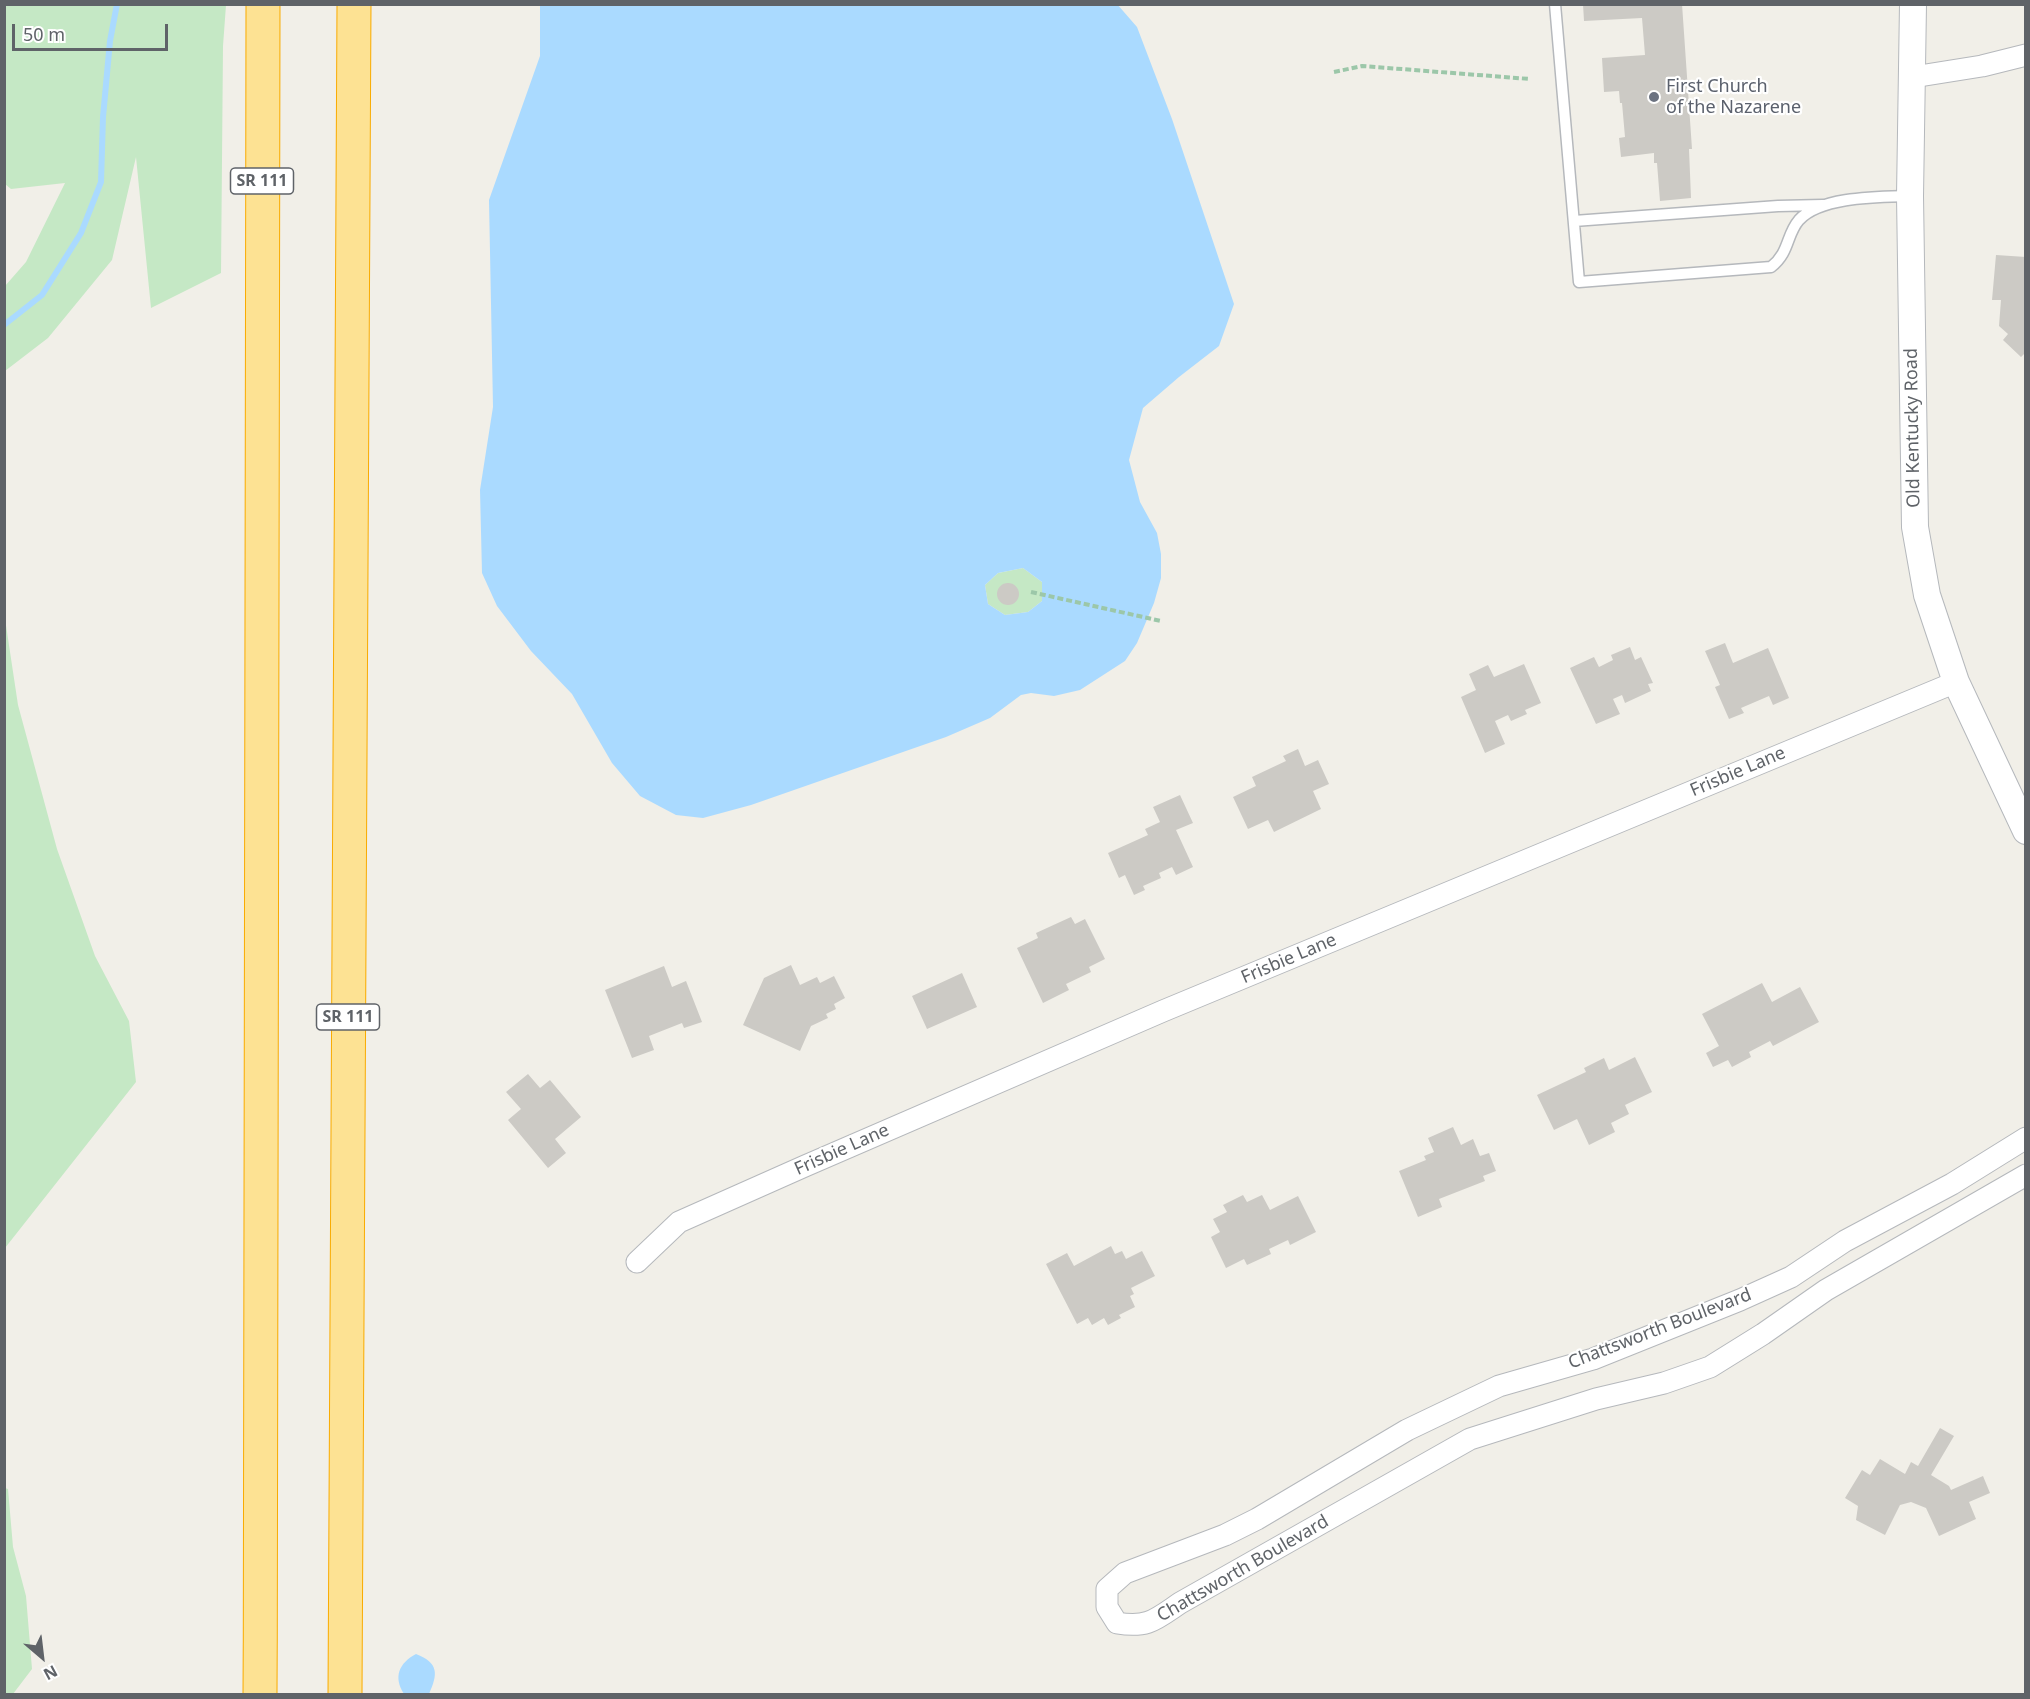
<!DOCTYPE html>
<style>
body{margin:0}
#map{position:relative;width:2030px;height:1699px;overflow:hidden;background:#f1efe8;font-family:"Noto Sans",sans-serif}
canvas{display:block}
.frame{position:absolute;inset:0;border:6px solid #5f6368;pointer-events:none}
.north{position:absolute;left:12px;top:1627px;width:60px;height:60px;-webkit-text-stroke:4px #fff;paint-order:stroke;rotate:152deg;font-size:16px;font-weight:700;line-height:24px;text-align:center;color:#5f6368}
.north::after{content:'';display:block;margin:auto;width:21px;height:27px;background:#5f6368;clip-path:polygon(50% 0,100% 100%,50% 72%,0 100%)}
.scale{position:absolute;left:12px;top:24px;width:156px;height:27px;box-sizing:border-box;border:3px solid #5f6368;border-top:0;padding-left:8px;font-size:18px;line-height:21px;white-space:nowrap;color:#5f6368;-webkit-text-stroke:4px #fff;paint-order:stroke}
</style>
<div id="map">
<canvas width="2030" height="1699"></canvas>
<div class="frame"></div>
<div class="north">N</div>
<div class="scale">50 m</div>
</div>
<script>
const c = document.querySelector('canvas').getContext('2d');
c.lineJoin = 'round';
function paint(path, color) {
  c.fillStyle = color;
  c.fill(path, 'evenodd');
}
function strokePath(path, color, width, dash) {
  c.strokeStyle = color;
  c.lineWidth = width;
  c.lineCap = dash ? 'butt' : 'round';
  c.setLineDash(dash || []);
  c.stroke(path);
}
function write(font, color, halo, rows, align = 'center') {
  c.font = font + ' "Noto Sans",sans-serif';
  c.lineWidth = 4.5;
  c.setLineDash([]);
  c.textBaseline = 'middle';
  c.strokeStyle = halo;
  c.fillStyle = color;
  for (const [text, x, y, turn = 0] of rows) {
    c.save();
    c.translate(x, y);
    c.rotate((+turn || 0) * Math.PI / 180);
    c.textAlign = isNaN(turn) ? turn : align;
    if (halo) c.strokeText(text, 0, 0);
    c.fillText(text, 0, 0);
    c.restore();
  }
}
const green = new Path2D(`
 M 5,4 L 226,5 L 223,46 L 221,273 L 151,308 L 136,157 L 112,260 L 48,338 L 5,371 L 5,286 L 26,262 L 65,183 L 11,189 L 5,184 Z
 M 1023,568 L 1042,582 L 1042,601 L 1028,612 L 1005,615 L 988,604 L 985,585 L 998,573 Z
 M 4,612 L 18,705 L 57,849 L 95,956 L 129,1021 L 136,1082 L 5,1248 Z
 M 5,1488 L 8,1489 L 13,1547 L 26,1596 L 32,1669 L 13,1694 L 4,1694 Z`);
const water = new Path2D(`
 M 1117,4 L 1137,27 L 1172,119 L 1234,304 L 1219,346 L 1179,377 L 1143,408 L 1129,460 L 1140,502 L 1157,533 L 1161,554 L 1161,578 L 1154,603 L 1137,643 L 1125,661 L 1080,690 L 1054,696 L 1031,693 L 1021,695 L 990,718 L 946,737 L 751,805 L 703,818 L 676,815 L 640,796 L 612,763 L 572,694 L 531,651 L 497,606 L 482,573 L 480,490 L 493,407 L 489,200 L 540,56 L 540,5 ZM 1023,568 L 1042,582 L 1042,601 L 1028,612 L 1005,615 L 988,604 L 985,585 L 998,573 Z
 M 416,1654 C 439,1663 438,1674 429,1694 L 404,1694 C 393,1677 399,1663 416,1654 Z`);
const stream = new Path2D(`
 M 4,325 L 42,295 L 81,233 L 101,182 L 103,117 L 110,41 L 117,4`);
const building = new Path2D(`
 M 1583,4 L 1682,4 L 1692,149 L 1689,149 L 1691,198 L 1660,201 L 1657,163 L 1654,163 L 1654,153 L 1621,157 L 1619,138 L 1625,137 L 1622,103 L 1620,103 L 1619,91 L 1604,92 L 1602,58 L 1645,55 L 1642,18 L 1584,21 Z
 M 1996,255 L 2026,257 L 2026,352 L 2021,357 L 2003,340 L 2008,334 L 1999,326 L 2001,300 L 1992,300 Z
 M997 594a11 11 0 1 1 22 0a11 11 0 1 1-22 0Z
 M 1725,643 L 1733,663 L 1768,648 L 1789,698 L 1773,705 L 1769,696 L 1741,708 L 1744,713 L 1729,719 L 1715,687 L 1720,685 L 1705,651 Z
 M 1630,647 L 1635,660 L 1641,657 L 1653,683 L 1648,684 L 1651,691 L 1625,703 L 1622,695 L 1613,699 L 1620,714 L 1596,724 L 1570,668 L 1594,657 L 1599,667 L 1613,660 L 1611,655 Z
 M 1524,664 L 1541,703 L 1525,710 L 1527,714 L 1511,721 L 1508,715 L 1495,721 L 1505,744 L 1485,753 L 1461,697 L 1476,690 L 1469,674 L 1488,665 L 1494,677 Z
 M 1298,749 L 1305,766 L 1318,760 L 1329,784 L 1313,791 L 1321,809 L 1274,832 L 1268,820 L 1248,829 L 1233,797 L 1256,786 L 1252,777 L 1286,761 L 1283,756 Z
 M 1180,795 L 1193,823 L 1176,830 L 1193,867 L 1176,875 L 1172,867 L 1159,873 L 1161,878 L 1143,886 L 1145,890 L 1134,895 L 1125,875 L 1119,878 L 1108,853 L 1148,835 L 1145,829 L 1160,822 L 1153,807 Z
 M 1071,917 L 1075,924 L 1085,919 L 1105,959 L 1089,967 L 1091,972 L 1066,984 L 1069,990 L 1043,1003 L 1017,948 L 1038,938 L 1036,933 Z
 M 791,965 L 800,985 L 817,977 L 820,983 L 834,976 L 845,998 L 834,1004 L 836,1009 L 826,1014 L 828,1018 L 811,1026 L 800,1051 L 743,1025 L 764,978 Z
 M 664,966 L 672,987 L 686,981 L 702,1022 L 684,1028 L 682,1023 L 649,1036 L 654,1050 L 632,1058 L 605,990 Z
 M 962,973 L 977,1007 L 927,1029 L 912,996 Z
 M 1762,983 L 1772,1002 L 1800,987 L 1819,1022 L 1773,1046 L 1770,1041 L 1749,1052 L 1751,1057 L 1732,1067 L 1728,1060 L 1713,1067 L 1706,1053 L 1719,1046 L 1702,1014 Z
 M 1635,1057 L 1652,1092 L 1625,1105 L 1629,1114 L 1611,1123 L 1615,1132 L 1589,1145 L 1577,1119 L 1554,1130 L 1537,1095 L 1586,1072 L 1584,1068 L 1604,1058 L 1609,1070 Z
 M 528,1074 L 540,1088 L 550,1080 L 581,1117 L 555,1139 L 566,1153 L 548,1168 L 508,1120 L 521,1109 L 506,1092 Z
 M 1453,1127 L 1461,1145 L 1473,1139 L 1480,1156 L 1489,1153 L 1496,1171 L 1483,1176 L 1485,1181 L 1439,1199 L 1442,1207 L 1418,1217 L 1399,1171 L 1426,1160 L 1424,1156 L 1434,1152 L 1428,1138 Z
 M 1243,1195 L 1247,1202 L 1262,1195 L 1270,1210 L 1298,1196 L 1316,1232 L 1290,1245 L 1288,1240 L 1269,1249 L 1271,1254 L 1247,1265 L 1244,1259 L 1226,1268 L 1211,1237 L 1220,1232 L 1213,1219 L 1227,1212 L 1223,1205 Z
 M 1111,1246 L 1115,1254 L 1122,1251 L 1126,1259 L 1142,1251 L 1155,1276 L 1131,1288 L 1134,1294 L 1130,1296 L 1135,1307 L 1119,1315 L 1121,1318 L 1108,1325 L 1104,1318 L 1092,1325 L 1088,1318 L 1077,1324 L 1046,1264 L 1067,1253 L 1074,1266 Z
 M 1940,1428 L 1954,1436 L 1931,1475 L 1949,1486 L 1951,1490 L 1983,1476 L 1990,1493 L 1969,1502 L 1976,1519 L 1939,1536 L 1926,1508 L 1911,1502 L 1900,1505 L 1885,1535 L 1856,1520 L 1858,1506 L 1845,1498 L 1862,1470 L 1870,1475 L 1880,1459 L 1905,1474 L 1911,1462 L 1918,1466 Z`);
const path = new Path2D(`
 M 1334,72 L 1362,66 L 1530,79
 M 1031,592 L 1161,621`);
const service = new Path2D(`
 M 1555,4 L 1579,282 L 1771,267 C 1790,252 1786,235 1799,220 C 1821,196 1880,197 1910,196
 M 1574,221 L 1778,206 L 1823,205`);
const minor = new Path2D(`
 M 1913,77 L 1982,66 L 2026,55
 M 2026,1138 L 1952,1184 L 1845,1241 L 1791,1277 L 1740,1300 L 1593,1359 L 1499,1386 L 1407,1430 L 1257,1519 L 1225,1535 L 1125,1573 L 1107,1589 L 1107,1607 L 1117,1623 C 1148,1628 1155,1620 1180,1603 L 1470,1439 L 1596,1399 L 1664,1383 L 1710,1367 L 1763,1334 L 1826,1290 L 2026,1175
 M 637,1262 L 679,1222 L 805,1166 L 1163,1011 L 1956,682`);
const tertiary = new Path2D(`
 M 1913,4 L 1910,196 L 1915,527 L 1927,595 L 1956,682 L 2026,831`);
const motorway = new Path2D(`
 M 260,1694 C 263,1131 259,568 263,4
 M 345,1694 L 354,4`);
const markers = [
 [1654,97,6,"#6b7280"]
];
const shields = [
 [262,181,63],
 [348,1017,63]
];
const shieldNames = [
 ["SR 111",262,181],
 ["SR 111",348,1017]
];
const worshipNames = [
 ["First Church",1666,87],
 ["of the Nazarene",1666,108]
];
const streetNames = [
 ["Old Kentucky Road",1913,428,-91],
 ["Frisbie Lane",1738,772,-23],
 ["Frisbie Lane",1289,959,-23],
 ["Frisbie Lane",842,1150,-24],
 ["Chattsworth Boulevard",1660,1329,-21],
 ["Chattsworth Boulevard",1243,1569,-30]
];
paint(green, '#c5e8c5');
paint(water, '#aadaff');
strokePath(stream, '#aadaff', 6);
paint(building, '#cccac5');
strokePath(service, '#b5b8bc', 13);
strokePath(minor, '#b5b8bc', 23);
strokePath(tertiary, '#b5b8bc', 28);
strokePath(motorway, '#f9ab00', 35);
strokePath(path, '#9cc7a9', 4, [6, 3]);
strokePath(service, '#fff', 10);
strokePath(minor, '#fff', 21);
strokePath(tertiary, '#fff', 26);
strokePath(motorway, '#fde293', 33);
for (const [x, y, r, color] of markers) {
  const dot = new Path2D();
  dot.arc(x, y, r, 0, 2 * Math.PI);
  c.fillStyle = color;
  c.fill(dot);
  strokePath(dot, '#fff', 2);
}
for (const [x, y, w] of shields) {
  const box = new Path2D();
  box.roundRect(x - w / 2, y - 13, w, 26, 4.5);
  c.fillStyle = '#fff';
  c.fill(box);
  strokePath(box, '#5f6368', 1.5);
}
write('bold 16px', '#5f6368', null, shieldNames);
write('18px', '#5b616d', '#fff', worshipNames, 'left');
write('18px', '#5f6368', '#fff', streetNames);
</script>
